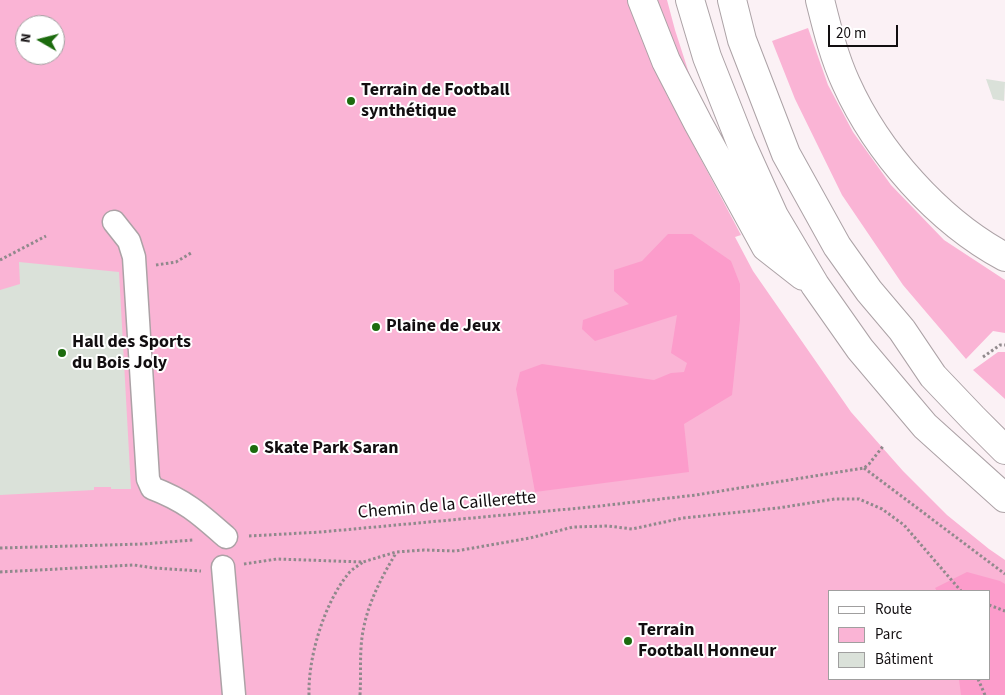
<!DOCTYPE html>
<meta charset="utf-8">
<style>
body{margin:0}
#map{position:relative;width:1005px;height:695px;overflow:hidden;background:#fbf1f5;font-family:"Source Sans 3",sans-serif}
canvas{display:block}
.legend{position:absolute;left:828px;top:590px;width:162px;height:90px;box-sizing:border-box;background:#fff;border:1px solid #a09f9f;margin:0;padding:6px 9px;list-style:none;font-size:15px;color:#120e10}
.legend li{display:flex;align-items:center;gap:10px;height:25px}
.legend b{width:25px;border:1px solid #a09f9f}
.north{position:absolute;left:15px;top:15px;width:50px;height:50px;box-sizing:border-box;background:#fff;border:1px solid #a09f9f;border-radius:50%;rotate:278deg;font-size:14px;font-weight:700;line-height:20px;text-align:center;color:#120e10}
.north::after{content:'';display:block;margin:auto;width:18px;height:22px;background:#1c6b0e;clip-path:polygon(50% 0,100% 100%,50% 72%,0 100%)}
.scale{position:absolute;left:828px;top:25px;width:70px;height:22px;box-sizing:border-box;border:2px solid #120e10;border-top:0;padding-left:6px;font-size:15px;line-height:18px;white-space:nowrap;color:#120e10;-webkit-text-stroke:4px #fff;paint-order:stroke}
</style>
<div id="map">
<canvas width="1005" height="695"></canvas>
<ul class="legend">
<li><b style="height:6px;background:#fff"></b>Route</li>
<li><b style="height:14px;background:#fab4d5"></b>Parc</li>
<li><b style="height:14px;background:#dae1d9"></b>Bâtiment</li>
</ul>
<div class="north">N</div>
<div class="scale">20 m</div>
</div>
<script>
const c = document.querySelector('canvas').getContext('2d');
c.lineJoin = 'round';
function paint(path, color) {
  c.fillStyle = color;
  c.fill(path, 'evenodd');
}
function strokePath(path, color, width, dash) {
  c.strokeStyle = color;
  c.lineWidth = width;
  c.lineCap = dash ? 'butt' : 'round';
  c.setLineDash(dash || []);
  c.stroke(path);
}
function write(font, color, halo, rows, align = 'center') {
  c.font = font + ' "Source Sans 3",sans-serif';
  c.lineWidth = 4;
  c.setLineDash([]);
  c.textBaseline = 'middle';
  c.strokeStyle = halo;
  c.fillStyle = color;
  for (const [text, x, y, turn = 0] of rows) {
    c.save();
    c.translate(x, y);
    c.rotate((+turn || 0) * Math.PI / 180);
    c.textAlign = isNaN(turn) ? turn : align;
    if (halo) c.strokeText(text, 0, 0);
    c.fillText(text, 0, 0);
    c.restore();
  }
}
const green = new Path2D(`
 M 0,0 L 627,0 L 667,95 L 741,235 L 735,237 L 753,271 L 851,412 L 903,471 L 947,515 L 989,549 L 1005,560 L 1005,695 L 0,695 ZM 25,25 L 55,25 L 55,55 L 25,55 ZM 829,591 L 989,591 L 989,679 L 829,679 Z
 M 654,0 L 667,0 L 675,30 L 698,101 Z
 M 808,28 L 828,85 L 853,132 L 891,185 L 944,240 L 1005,280 L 1005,333 L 993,331 L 966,359 L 903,285 L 842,195 L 795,99 L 772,41 Z
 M 998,352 L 1005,352 L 1005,399 L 973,370 Z`);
const forest = new Path2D(`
 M 668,234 L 692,234 L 731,261 L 740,284 L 740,320 L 732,395 L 684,424 L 689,472 L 535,492 L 516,389 L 520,372 L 542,364 L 654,380 L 671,373 L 684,372 L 687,363 L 671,353 L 677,315 L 595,341 L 582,329 L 583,320 L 629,304 L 614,291 L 614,270 L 642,261 Z
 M 967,572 L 1000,581 L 1005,584 L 1005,695 L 961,695 L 959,679 L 989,679 L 989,591 L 937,591 L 935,588 Z`);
const building = new Path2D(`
 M 986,79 L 1005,82 L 1004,101 L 993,99 Z
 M 19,262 L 119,272 L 131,489 L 111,489 L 111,487 L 94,487 L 94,490 L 0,495 L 0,290 L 20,284 Z`);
const path = new Path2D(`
 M 0,260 L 46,236
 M 156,265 L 176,262 L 191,253
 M 983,357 L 1000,345 L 1005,345
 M 864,468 L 1005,574
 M 249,536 L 321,532 L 591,507 L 696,495 L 864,468 L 869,464 L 884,445
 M 0,548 L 143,544 L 193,540
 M 244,564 L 277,559 L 363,562 L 396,552 L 424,550 L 456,551 L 530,538 L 573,527 L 608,526 L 632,529 L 683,518 L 778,508 L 835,499 L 859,499 L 882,509 L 904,525 L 961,591
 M 0,572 L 134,565 L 154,568 L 201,571
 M 989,605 L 1005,611
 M 978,679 L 985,695
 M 309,695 C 308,657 324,604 348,574 C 352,569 358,566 363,562
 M 360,695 C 361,679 360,664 361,648 C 363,613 378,583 396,553`);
const minor = new Path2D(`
 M 114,222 L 129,241 L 134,257 L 148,479 L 152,488 C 186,501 200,514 226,537
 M 223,567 L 234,695`);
const major = new Path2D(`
 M 642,0 L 666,61 L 698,123 L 766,247 L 803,276
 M 690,0 L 707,57 L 741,143 L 774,216 L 815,285 L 860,349 L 925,426 L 1005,498
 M 732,0 L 742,40 L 786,154 L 837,246 L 869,291 L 902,330 L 933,376 L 973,418 L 1005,450
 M 820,0 C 827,28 834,57 846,83 C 877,152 938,221 1005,257`);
const markers = [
 [351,101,5,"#1c6b0e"],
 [376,327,5,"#1c6b0e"],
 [62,353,5,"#1c6b0e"],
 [254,449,5,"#1c6b0e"],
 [628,641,5,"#1c6b0e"]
];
const poiNames = [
 ["Terrain de Football",361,91],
 ["synthétique",361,112],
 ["Plaine de Jeux",386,327],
 ["Hall des Sports",72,343],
 ["du Bois Joly",72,364],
 ["Skate Park Saran",264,449],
 ["Terrain",638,631],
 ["Football Honneur",638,652]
];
const streetNames = [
 ["Chemin de la Caillerette",447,506,-5]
];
paint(green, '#fab4d5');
paint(forest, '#fc9ccb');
paint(building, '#dae1d9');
strokePath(minor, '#aca2a6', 25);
strokePath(major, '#aca2a6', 30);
strokePath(path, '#90898c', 3, [2.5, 2.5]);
strokePath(minor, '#fff', 22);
strokePath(major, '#fff', 28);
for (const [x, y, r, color] of markers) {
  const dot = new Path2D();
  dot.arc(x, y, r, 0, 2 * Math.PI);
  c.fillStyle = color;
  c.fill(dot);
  strokePath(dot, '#fff', 2);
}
write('bold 18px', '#120e10', '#fff', poiNames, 'left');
write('18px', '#120e10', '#fff', streetNames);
</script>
